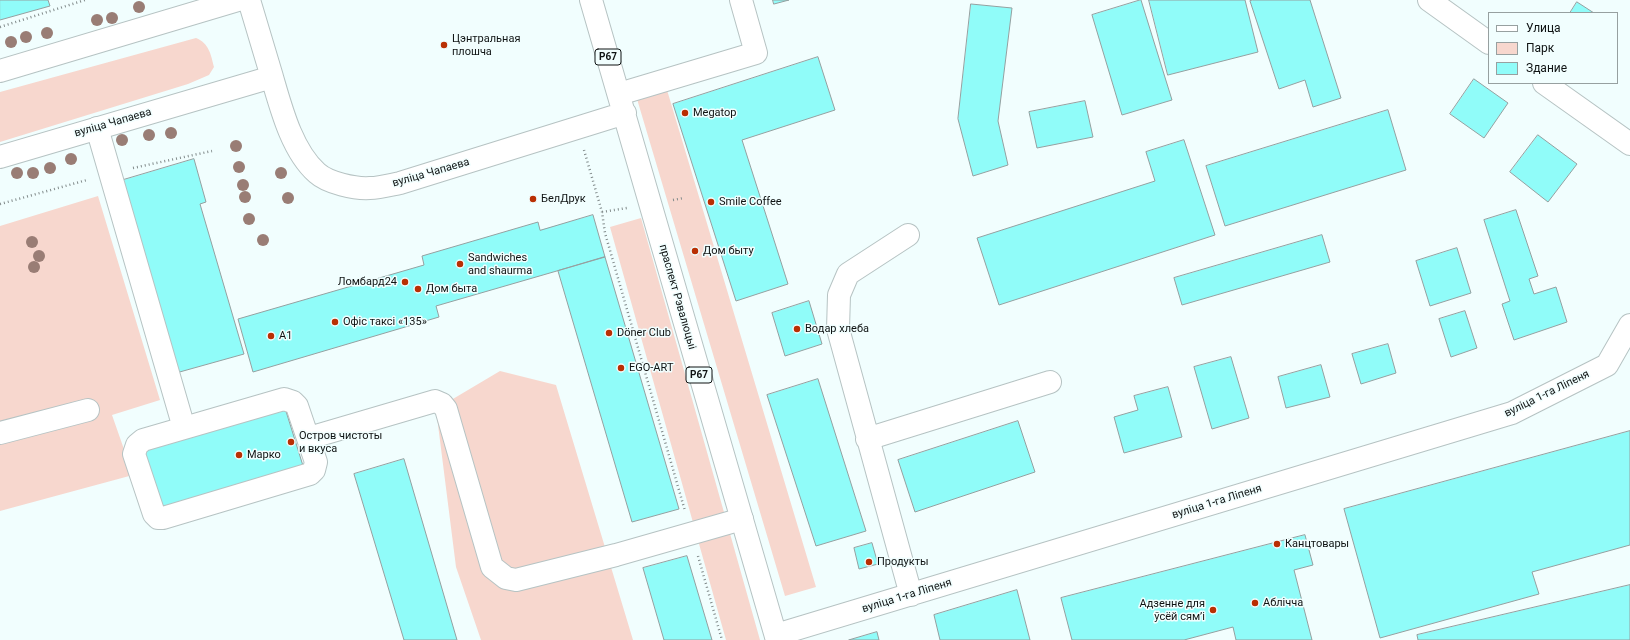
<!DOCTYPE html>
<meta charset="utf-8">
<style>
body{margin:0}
#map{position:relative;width:1630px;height:640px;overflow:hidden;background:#f1fefe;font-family:Roboto,sans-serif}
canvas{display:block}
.legend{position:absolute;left:1488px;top:12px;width:130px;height:72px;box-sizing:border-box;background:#f1fefe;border:1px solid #97a0a0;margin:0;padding:5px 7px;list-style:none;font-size:12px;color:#0f1313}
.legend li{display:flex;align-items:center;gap:8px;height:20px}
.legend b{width:20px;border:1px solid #97a0a0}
</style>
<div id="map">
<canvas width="1630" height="640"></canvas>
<ul class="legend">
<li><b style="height:5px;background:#fff"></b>Улица</li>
<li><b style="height:11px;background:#f7d7ce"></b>Парк</li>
<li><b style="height:11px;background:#90fcf9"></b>Здание</li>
</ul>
</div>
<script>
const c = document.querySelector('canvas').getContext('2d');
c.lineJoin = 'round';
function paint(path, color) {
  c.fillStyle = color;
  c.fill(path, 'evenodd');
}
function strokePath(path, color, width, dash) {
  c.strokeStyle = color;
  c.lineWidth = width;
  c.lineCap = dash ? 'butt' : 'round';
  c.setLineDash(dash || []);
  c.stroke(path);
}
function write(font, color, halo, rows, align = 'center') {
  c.font = font + ' Roboto,sans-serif';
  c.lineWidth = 3;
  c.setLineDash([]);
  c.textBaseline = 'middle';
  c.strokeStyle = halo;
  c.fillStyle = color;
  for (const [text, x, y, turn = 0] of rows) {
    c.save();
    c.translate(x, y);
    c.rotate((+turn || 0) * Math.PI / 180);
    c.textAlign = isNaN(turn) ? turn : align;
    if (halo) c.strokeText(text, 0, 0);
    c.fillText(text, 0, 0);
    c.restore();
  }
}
const green = new Path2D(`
 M 196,38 C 209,43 211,55 214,67 L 209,75 L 188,84 L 0,142 L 0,92 Z
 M 667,90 L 816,587 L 785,596 L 637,99 Z
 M 98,196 L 160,400 L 112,415 L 133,475 L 0,511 L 0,226 Z
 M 641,218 L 760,640 L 726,640 L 610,227 Z
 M 500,371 L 556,385 L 633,640 L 481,640 L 456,567 L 436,409 Z`);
const building = new Path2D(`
 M 0,0 L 48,0 L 50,6 L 0,20 Z
 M 773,0 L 789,0 L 774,4 Z
 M 1141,0 L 1172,100 L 1122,115 L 1092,15 Z
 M 1149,0 L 1245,0 L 1258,52 L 1168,75 Z
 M 1253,0 L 1310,0 L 1341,98 L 1313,107 L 1305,80 L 1279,89 L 1250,1 Z
 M 1577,2 L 1594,13 L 1570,13 Z
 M 971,4 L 1012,8 L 998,121 L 1008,165 L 973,176 L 958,119 Z
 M 818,57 L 835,110 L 742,140 L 788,284 L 736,301 L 673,104 Z
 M 1474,79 L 1508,103 L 1484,138 L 1450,114 Z
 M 1085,101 L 1093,137 L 1037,148 L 1029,112 Z
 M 1388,110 L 1406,170 L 1225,226 L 1206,166 Z
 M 1538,135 L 1577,164 L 1548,202 L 1510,172 Z
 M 1184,140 L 1215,235 L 999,305 L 977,238 L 1155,181 L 1146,152 Z
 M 194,159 L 206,202 L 200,204 L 244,354 L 176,373 L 120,181 Z
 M 1516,210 L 1538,276 L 1529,279 L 1534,294 L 1556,287 L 1567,322 L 1514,340 L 1502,304 L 1510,301 L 1484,220 Z
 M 593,215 L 605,257 L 436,306 L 439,317 L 253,372 L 238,319 L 424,265 L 422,256 L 538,222 L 540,230 Z
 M 1322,235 L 1330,262 L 1182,305 L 1174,278 Z
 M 1457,248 L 1471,293 L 1430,306 L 1416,261 Z
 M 605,257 L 679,509 L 632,522 L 558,271 Z
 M 809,301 L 822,344 L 785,356 L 772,313 Z
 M 1465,311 L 1477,348 L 1451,357 L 1439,319 Z
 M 1388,344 L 1396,373 L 1361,384 L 1352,354 Z
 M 1231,357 L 1249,418 L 1212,429 L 1194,367 Z
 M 1321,365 L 1330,397 L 1286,408 L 1278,377 Z
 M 818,379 L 866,531 L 816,546 L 767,395 Z
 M 1168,387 L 1182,437 L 1124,453 L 1114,417 L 1138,410 L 1134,396 Z
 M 285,408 L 304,469 L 156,515 L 138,453 Z
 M 1018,421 L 1035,472 L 915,512 L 898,460 Z
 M 1630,431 L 1630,545 L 1532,572 L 1539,594 L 1380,638 L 1344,509 Z
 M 404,459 L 457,640 L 404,640 L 354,474 Z
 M 1305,535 L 1313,565 L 1294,570 L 1312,640 L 1236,640 L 1233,627 L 1184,640 L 1072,640 L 1061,598 Z
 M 872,543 L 878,564 L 859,569 L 854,548 Z
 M 687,556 L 712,640 L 664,640 L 643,568 Z
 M 1630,585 L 1630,640 L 1418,640 L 1417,635 Z
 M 1017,590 L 1030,640 L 940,640 L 934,615 Z
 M 877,632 L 879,640 L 849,640 Z`);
const path = new Path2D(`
 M 0,27 L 85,0
 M 584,150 L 602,212 L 605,233 L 685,511
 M 133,168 L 212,151
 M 673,200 L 684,198
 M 0,204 L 87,180
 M 602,212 L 627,208
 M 698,556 L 722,640`);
const minor = new Path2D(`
 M 1429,0 L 1489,43
 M 1544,83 L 1630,144
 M 619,94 L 756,53 L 741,0
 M 97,128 L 184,428
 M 908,235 L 848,274 L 839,295 L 838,329 L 911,595
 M 284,399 L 293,402 L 297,406 L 316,462 L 314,470 L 310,474 L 163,518 L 158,518 L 154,514 L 134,454 L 137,445 L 143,440 Z
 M 0,433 L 88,410
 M 309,438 L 435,401 L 442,404 L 446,409 L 492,567 L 506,578 L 516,580 L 616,555 L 742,519
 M 867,439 L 1050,382
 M 776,635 L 1512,413 L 1607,365 L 1630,325`);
const major = new Path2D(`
 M 249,0 L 272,77
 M 591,0 L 777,640
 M 0,71 L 238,0
 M 0,157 L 272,77 C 281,108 292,151 317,173 C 328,183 355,189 370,188 C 380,188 390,185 400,183 L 625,113`);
const trees = [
 [139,7],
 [112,18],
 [97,20],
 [47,33],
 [26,37],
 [11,42],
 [171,133],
 [149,135],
 [122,140],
 [236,146],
 [71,159],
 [239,167],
 [50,168],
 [17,173],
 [33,173],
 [281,173],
 [243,185],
 [245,197],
 [288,198],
 [249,219],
 [263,240],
 [32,242],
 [39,256],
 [34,267]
];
const markers = [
 [444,45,4,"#b92f03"],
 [685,113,4,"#b92f03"],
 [533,199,4,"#b92f03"],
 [711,202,4,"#b92f03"],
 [695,251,4,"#b92f03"],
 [460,264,4,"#b92f03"],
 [405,282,4,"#b92f03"],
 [418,289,4,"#b92f03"],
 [335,322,4,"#b92f03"],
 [797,329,4,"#b92f03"],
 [609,333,4,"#b92f03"],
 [271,336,4,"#b92f03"],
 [621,368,4,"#b92f03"],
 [291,442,4,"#b92f03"],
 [239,455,4,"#b92f03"],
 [1277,544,4,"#b92f03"],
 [869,562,4,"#b92f03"],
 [1255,603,4,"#b92f03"],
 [1213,610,4,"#b92f03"]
];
const shields = [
 [608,57,26],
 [699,375,26]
];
const shieldNames = [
 ["Р67",608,57],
 ["Р67",699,375]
];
const poiNames = [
 ["Цэнтральная",452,39],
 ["плошча",452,52],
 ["Megatop",693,113],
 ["БелДрук",541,199],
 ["Smile Coffee",719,202],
 ["Дом быту",703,251],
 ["Sandwiches",468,258],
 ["and shaurma",468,271],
 ["Ломбард24",397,282,"right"],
 ["Дом быта",426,289],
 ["Офіс таксі «135»",343,322],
 ["Водар хлеба",805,329],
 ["Döner Club",617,333],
 ["A1",279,336],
 ["EGO-ART",629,368],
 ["Остров чистоты",299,436],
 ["и вкуса",299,449],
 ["Марко",247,455],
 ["Канцтовары",1285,544],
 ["Продукты",877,562],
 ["Аблічча",1263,603],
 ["Адзенне для",1205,604,"right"],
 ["ўсёй сямʼі",1205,617,"right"]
];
const streetNames = [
 ["вуліца Чапаева",113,123,-16],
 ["вуліца Чапаева",431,173,-16],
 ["праспект Рэвалюцыі",677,297,74],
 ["вуліца 1-га Ліпеня",1547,394,-26],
 ["вуліца 1-га Ліпеня",1217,502,-17],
 ["вуліца 1-га Ліпеня",907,596,-17]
];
paint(green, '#f7d7ce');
paint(building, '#90fcf9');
strokePath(building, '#94a0a0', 1);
strokePath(minor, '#b6c3c3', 24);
strokePath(major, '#b6c3c3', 24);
strokePath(path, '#828b8b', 2.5, [1, 3]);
strokePath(minor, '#fff', 22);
strokePath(major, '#fff', 22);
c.fillStyle = '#997d75';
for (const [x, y] of trees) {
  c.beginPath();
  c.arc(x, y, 6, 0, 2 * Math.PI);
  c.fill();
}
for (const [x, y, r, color] of markers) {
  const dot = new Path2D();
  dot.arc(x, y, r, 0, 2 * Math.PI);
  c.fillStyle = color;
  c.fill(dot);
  strokePath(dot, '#f1fefe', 1.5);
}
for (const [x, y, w] of shields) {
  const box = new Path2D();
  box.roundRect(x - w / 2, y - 8, w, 16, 3);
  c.fillStyle = '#f1fefe';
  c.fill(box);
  strokePath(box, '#0f1313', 1);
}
write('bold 10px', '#0f1313', null, shieldNames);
write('11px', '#0f1313', '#f1fefe', poiNames, 'left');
write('11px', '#0f1313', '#f1fefe', streetNames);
</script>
